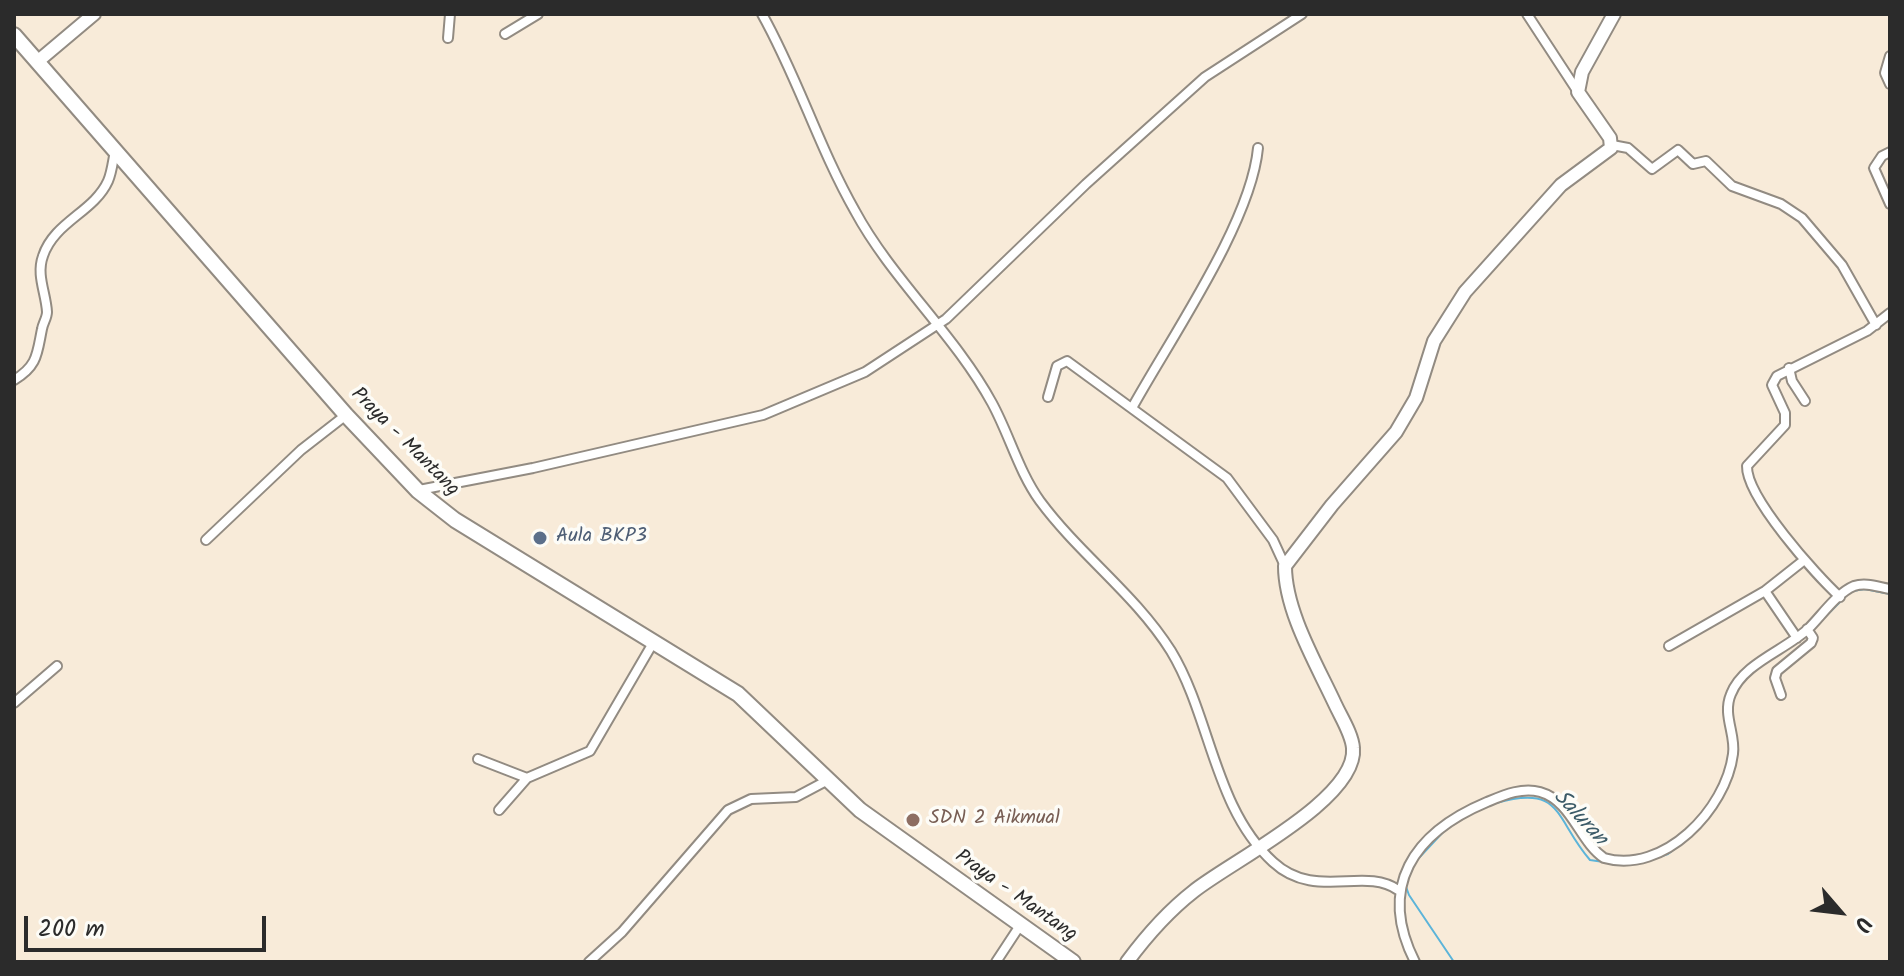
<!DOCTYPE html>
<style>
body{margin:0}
#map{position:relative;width:1904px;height:976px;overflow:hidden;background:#f8ebd9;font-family:Kalam,sans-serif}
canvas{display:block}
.frame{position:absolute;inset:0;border:16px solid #2b2b2b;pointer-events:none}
.north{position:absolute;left:1800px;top:872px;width:80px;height:80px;-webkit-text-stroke:6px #fdfcf7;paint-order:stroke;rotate:118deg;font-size:22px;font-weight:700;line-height:32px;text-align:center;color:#2b2b2b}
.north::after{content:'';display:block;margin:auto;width:28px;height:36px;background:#2b2b2b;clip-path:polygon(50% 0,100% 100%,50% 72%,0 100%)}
.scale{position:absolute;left:24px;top:916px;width:242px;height:36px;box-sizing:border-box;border:4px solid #2b2b2b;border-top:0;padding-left:10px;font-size:24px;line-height:28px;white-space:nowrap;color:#2b2b2b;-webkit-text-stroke:6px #fdfcf7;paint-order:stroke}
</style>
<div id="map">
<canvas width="1904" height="976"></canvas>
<div class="frame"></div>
<div class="north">U</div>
<div class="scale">200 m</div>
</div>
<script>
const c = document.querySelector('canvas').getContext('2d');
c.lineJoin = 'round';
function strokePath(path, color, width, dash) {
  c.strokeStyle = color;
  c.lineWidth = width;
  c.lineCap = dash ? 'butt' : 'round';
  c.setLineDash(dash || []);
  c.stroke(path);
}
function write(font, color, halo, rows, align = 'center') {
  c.font = font + ' Kalam,sans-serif';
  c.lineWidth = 7;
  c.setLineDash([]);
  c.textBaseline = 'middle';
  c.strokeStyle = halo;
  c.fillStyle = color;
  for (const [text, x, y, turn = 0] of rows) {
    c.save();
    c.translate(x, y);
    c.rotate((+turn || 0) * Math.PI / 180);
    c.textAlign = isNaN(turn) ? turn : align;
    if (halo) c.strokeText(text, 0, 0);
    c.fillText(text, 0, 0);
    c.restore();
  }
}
const stream = new Path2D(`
 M 1852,591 L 1865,589 L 1890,594
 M 1820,622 L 1847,595
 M 1763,664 L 1808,635
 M 1734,725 L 1737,742
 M 1723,796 L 1733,774 L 1737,753
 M 1496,803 C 1563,784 1554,818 1590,860 L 1624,865
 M 1417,860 L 1445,830
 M 1650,860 L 1668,854 L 1686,840
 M 1405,884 L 1409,895 L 1454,962`);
const street = new Path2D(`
 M 762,14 C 798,78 819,148 855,211 C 891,278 955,335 992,403 C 1009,434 1019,472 1040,501 C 1080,555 1135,594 1171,651 C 1211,717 1214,808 1273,862 C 1315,901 1364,866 1398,890
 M 1527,14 L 1578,92
 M 505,34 L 538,14
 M 448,38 L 450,14
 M 1890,56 L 1885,73 L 1890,84
 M 1612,145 L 1628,148 L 1652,169 L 1678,150 L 1693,164 L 1706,161 L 1732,186 L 1781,204 L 1802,218 L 1842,265 L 1876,325
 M 1890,152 L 1882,156 L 1874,168 L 1890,204
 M 1789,368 L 1792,381 L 1805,401
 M 14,380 C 38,366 37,353 42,329 C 43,323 47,318 47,312 C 46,293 36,275 43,256 C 54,222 94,212 108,181 C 112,172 113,160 115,151
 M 1048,397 L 1057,366 L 1067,361 L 1227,478 L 1273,540 L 1285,566
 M 1132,408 C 1170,339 1251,223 1258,148
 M 419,490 L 533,468 L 763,415 L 865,372 L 946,319 L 1086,184 L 1205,77 L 1302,14
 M 206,540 L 301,450 L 346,415
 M 1765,591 L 1797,638
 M 1840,597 C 1816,575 1746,497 1747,466 L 1785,425 L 1785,413 L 1772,385 L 1777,376 L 1867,331 L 1890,313
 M 1669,646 L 1765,591 L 1803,561
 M 1781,695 L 1775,678 L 1777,671 L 1811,643 L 1813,638 L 1807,629
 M 14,703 L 57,666
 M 478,759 L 527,778 L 590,751 L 653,643
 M 499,810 L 527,778
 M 589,962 L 622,932 L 728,810 L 751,799 L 796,797 L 828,780
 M 996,962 L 1021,924
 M 1415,962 C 1377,887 1413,833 1487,802 C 1504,795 1522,787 1540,792 C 1572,801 1579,841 1604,858 C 1664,875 1726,809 1733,754 C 1736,734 1722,715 1731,694 C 1743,663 1786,650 1809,628 C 1822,615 1837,593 1854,586 C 1866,582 1878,587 1890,589`);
const secondary = new Path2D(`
 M 37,62 L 94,14
 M 1127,962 C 1147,935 1167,912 1194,891 C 1230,862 1358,799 1353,748 C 1352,734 1341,717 1335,704 C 1316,663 1285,611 1285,566 L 1332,505 L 1396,432 L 1416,398 L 1434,341 L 1465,292 L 1561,185 L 1611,148 L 1610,138 L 1578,92 L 1582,72 L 1614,14`);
const primary = new Path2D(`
 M 14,35 L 346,415 L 418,491 L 455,520 L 738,694 L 860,810 L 1073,962`);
const markers = [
 [540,538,8,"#5c6f8a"],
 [913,820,8,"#8d6e63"]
];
const streetNames = [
 ["Praya - Mantang",404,443,45],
 ["Praya - Mantang",1015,897,35]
];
const serviceNames = [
 ["Aula BKP3",556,538]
];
const educationNames = [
 ["SDN 2 Aikmual",929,820]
];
const waterNames = [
 ["Saluran",1579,819,47]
];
strokePath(stream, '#5cb4d9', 2);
strokePath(street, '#928b82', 12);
strokePath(secondary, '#928b82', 16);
strokePath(primary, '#928b82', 18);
strokePath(street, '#fff', 8);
strokePath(secondary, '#fff', 12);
strokePath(primary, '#fff', 14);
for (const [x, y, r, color] of markers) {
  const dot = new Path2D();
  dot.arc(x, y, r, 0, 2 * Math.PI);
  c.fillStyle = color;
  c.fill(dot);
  strokePath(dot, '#fdfcf7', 3);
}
write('20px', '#2b2b2b', '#fdfcf7', streetNames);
write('20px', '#4e5e75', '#fdfcf7', serviceNames, 'left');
write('20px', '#785e54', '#fdfcf7', educationNames, 'left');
write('italic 22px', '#3c5b68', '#fdfcf7', waterNames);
</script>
